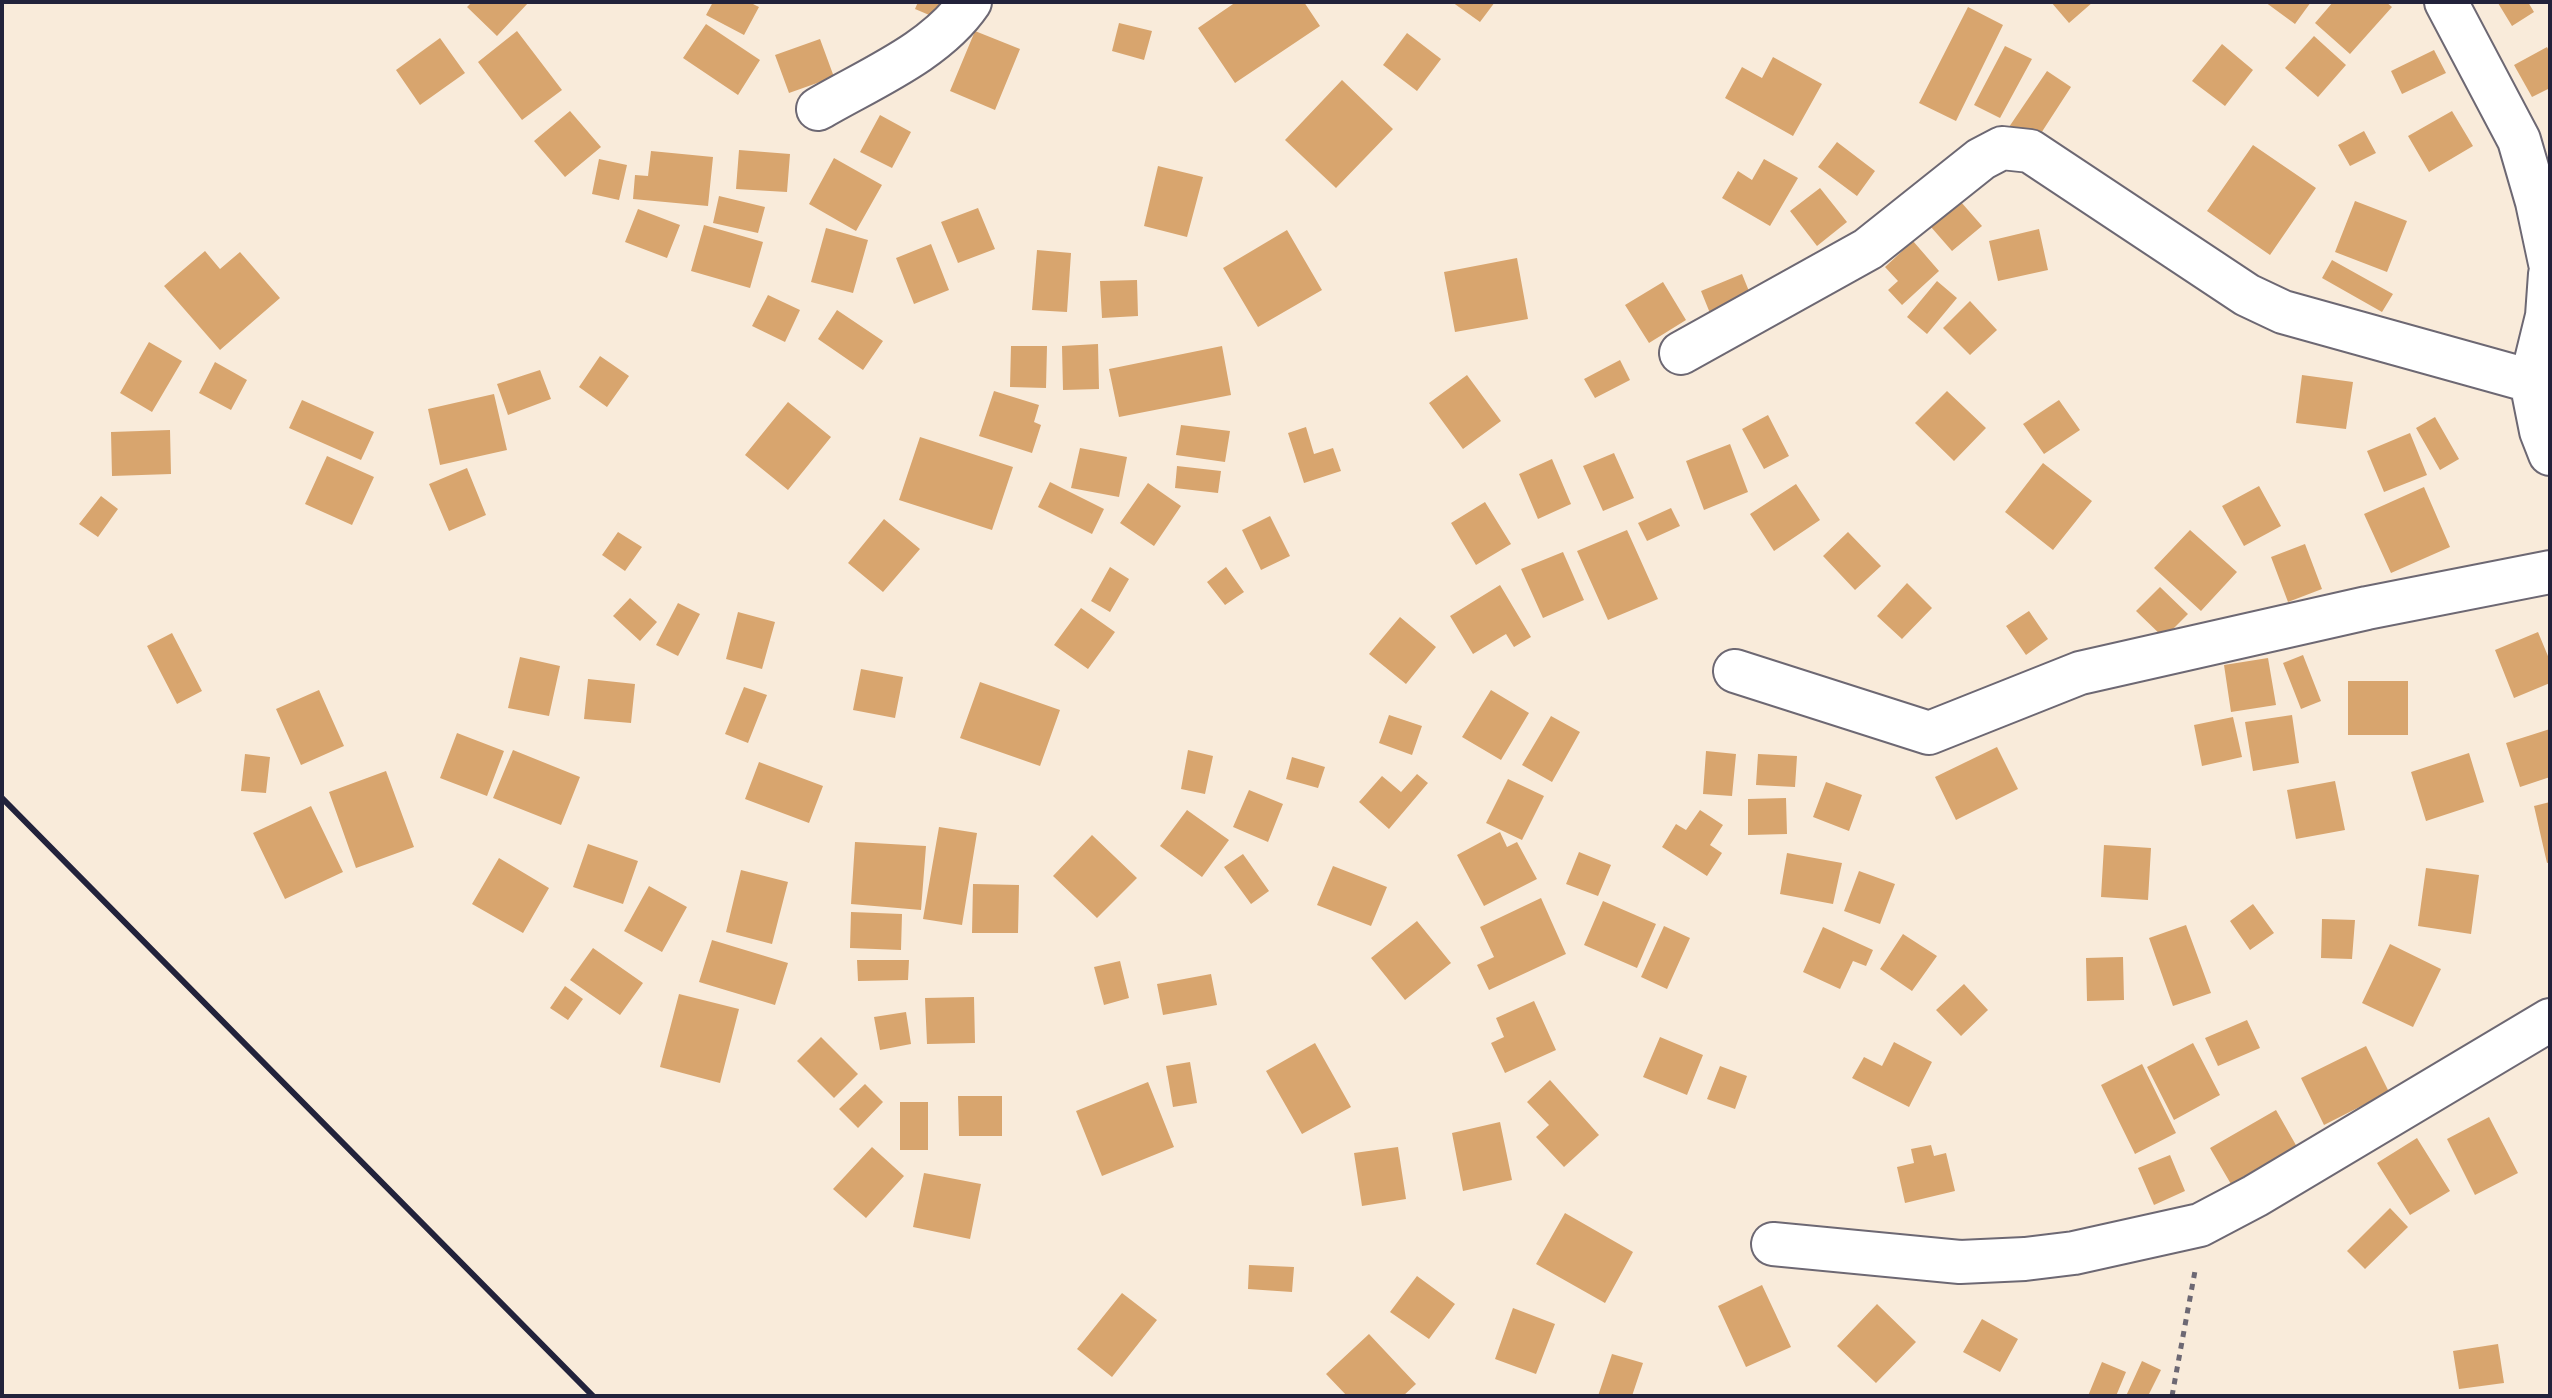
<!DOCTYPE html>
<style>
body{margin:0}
#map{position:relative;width:2552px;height:1398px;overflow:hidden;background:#f9ebda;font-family:Dekko,sans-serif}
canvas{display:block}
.frame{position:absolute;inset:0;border:4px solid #22223b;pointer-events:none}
</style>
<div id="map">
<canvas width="2552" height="1398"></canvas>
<div class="frame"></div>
</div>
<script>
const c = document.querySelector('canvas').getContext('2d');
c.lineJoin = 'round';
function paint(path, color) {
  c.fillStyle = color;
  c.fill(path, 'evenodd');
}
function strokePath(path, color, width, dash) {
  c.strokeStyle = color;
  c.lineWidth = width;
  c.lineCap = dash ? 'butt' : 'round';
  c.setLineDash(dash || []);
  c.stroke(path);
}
const building = new Path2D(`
 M 472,2 L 529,2 L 497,36 L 467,7 Z
 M 713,2 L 749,2 L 759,7 L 744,35 L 706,15 Z
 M 918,2 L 940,2 L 934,17 L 915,9 Z
 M 1236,2 L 1304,2 L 1320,26 L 1235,83 L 1198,28 Z
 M 1452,2 L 1495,2 L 1480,22 Z
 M 2051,2 L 2093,2 L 2069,23 Z
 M 2265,2 L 2311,2 L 2295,24 Z
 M 2333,2 L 2386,2 L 2392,7 L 2350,54 L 2315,23 Z
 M 2500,2 L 2528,2 L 2534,12 L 2512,26 L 2498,3 Z
 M 1968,7 L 2003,25 L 1956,121 L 1919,103 Z
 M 1119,23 L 1152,31 L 1144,60 L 1112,51 Z
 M 706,24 L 760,60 L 738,95 L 683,58 Z
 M 517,31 L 562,90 L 522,120 L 478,62 Z
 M 975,31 L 1020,49 L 995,110 L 950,91 Z
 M 1407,33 L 1441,59 L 1417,91 L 1383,65 Z
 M 2314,36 L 2346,65 L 2318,97 L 2285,68 Z
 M 440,38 L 465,73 L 420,105 L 396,70 Z
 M 820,39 L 834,77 L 789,93 L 775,55 Z
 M 2222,44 L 2253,70 L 2225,106 L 2192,81 Z
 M 2005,46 L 2032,59 L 2000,118 L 1974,105 Z
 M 2547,47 L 2550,53 L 2550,88 L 2532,97 L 2514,65 Z
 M 2434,50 L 2446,73 L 2402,94 L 2391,71 Z
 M 1773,57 L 1822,84 L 1793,136 L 1725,98 L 1742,67 L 1762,78 Z
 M 2047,71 L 2071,87 L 2034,144 L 2009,127 Z
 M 1342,80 L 1393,129 L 1336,188 L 1285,140 Z
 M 570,111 L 601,147 L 565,177 L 534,141 Z
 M 2452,111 L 2473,146 L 2429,172 L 2408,136 Z
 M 880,115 L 911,132 L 892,168 L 860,152 Z
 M 2364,131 L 2376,153 L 2350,166 L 2338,145 Z
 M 1837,142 L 1875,171 L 1857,196 L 1818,167 Z
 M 2253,145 L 2316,188 L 2270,255 L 2207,211 Z
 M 739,150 L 790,154 L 787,192 L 736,189 Z
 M 651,151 L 713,157 L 708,206 L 633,199 L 635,175 L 648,176 Z
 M 834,158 L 882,185 L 856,231 L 809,204 Z
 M 599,159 L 627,165 L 619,200 L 592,194 Z
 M 1764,159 L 1798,178 L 1770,226 L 1722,198 L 1738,171 L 1752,180 Z
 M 1158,166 L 1203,177 L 1187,237 L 1144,226 Z
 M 1820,188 L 1847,222 L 1817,246 L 1790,211 Z
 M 719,196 L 765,207 L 758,233 L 713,223 Z
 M 2355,201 L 2407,221 L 2387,272 L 2335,252 Z
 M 1961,202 L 1982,226 L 1952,251 L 1931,227 Z
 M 978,208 L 995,249 L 958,263 L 941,222 Z
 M 638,209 L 680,225 L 667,258 L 625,242 Z
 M 704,225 L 763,242 L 750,288 L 691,271 Z
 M 826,228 L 868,240 L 853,293 L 811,282 Z
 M 2039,229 L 2048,270 L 1998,281 L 1989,241 Z
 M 1287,230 L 1322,290 L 1258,327 L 1223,268 Z
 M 1913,241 L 1939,271 L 1902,305 L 1888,290 L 1898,281 L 1885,267 Z
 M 931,244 L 949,290 L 914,304 L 896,258 Z
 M 1037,250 L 1071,253 L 1067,312 L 1032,310 Z
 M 205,251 L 220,269 L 240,252 L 280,298 L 220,350 L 164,286 Z
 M 1517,258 L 1528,319 L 1455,332 L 1444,272 Z
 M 2332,260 L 2393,294 L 2382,312 L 2322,278 Z
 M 1742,274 L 1753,301 L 1712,318 L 1701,291 Z
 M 1137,280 L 1138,316 L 1102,318 L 1100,281 Z
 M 1937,281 L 1957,298 L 1927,334 L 1907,317 Z
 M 1663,282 L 1686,320 L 1649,343 L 1625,305 Z
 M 768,295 L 800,310 L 785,342 L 752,326 Z
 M 1970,301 L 1997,330 L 1970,355 L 1943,328 Z
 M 837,310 L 883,341 L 863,370 L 818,339 Z
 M 149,342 L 182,361 L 152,412 L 120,393 Z
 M 1098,344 L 1099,389 L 1063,390 L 1062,346 Z
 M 1011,346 L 1047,346 L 1046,388 L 1010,387 Z
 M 1222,346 L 1231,395 L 1119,417 L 1109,369 Z
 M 600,356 L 629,376 L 607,407 L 579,387 Z
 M 1620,360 L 1630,380 L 1595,398 L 1584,379 Z
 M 215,362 L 247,380 L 231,410 L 199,393 Z
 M 540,370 L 551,399 L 508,415 L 497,384 Z
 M 1467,375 L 1501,421 L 1463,449 L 1429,403 Z
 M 2302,375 L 2353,382 L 2346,429 L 2296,423 Z
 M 994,391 L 1039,405 L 1034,422 L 1041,425 L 1032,453 L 979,436 Z
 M 1947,391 L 1986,428 L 1954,461 L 1915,423 Z
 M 494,394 L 507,450 L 440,465 L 428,409 Z
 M 302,400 L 374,432 L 361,460 L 289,428 Z
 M 2059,400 L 2080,430 L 2044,454 L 2023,424 Z
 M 788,402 L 831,437 L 788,490 L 745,455 Z
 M 1768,415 L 1789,456 L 1764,469 L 1742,429 Z
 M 2435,417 L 2459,459 L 2440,470 L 2416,428 Z
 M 1181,425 L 1230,431 L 1225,462 L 1176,455 Z
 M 1306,427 L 1314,454 L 1333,448 L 1341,471 L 1304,483 L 1288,433 Z
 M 170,430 L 171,474 L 112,476 L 111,432 Z
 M 2410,433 L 2427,475 L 2384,492 L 2367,451 Z
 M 920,437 L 1013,467 L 992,530 L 899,500 Z
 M 1730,444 L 1748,492 L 1704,510 L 1686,461 Z
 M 1080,448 L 1127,457 L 1119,497 L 1071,488 Z
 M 1614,453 L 1634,498 L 1603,511 L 1583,466 Z
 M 327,456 L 374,477 L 352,525 L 305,504 Z
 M 1552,459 L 1571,504 L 1538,519 L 1519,474 Z
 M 2043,463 L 2092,501 L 2053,550 L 2005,512 Z
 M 1177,466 L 1221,471 L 1218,493 L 1175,488 Z
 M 467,468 L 486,515 L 449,531 L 429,484 Z
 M 1050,482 L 1104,509 L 1092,534 L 1038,507 Z
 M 1148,483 L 1181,506 L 1154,546 L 1120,523 Z
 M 1796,484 L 1820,520 L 1774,551 L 1750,514 Z
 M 2259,486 L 2281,526 L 2244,546 L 2222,506 Z
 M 2424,487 L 2450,547 L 2391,573 L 2364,514 Z
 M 101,496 L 118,509 L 98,537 L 79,524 Z
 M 1485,502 L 1511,544 L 1476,565 L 1451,523 Z
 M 1671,508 L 1680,526 L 1647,541 L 1638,523 Z
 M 1270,516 L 1290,556 L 1261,570 L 1242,530 Z
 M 884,519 L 920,549 L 883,592 L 848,563 Z
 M 1627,530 L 1658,599 L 1608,620 L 1577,551 Z
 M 2190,530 L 2237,572 L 2201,611 L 2154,568 Z
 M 618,532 L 642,547 L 625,571 L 602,555 Z
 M 1848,532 L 1881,566 L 1855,590 L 1823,556 Z
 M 2305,544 L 2322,589 L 2288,602 L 2271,557 Z
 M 1563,552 L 1584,600 L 1543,618 L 1521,569 Z
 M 1110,567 L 1129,579 L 1110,612 L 1091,601 Z
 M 1226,567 L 1244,592 L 1225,605 L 1207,582 Z
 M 1907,583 L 1932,608 L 1902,639 L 1877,616 Z
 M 1500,585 L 1531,637 L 1514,647 L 1506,634 L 1473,654 L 1450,616 Z
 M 2160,587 L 2188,614 L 2164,638 L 2136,611 Z
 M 630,598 L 657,622 L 640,641 L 613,616 Z
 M 678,603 L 700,614 L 678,656 L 656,645 Z
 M 1081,608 L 1115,632 L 1088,669 L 1054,645 Z
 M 2029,611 L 2048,639 L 2026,655 L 2006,626 Z
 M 738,612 L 775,622 L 762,669 L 726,659 Z
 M 1400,617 L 1436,647 L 1406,684 L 1369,654 Z
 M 2538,632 L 2550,661 L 2550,683 L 2514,698 L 2495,650 Z
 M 172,633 L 202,691 L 177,704 L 147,646 Z
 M 2303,655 L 2321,701 L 2301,709 L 2283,663 Z
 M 520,657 L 560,666 L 549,716 L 508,708 Z
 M 2268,658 L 2276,705 L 2231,712 L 2224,665 Z
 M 861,669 L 903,677 L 895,718 L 853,710 Z
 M 588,679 L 635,684 L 631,723 L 584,719 Z
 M 2348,681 L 2408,681 L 2408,735 L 2348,735 Z
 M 980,682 L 1060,710 L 1040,766 L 960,738 Z
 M 744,687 L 767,695 L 748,743 L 725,734 Z
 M 319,690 L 344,746 L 301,765 L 276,709 Z
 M 1491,690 L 1529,713 L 1501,760 L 1462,737 Z
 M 1389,715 L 1422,726 L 1412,755 L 1379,743 Z
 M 2292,715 L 2299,763 L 2253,771 L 2245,722 Z
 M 1551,716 L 1580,732 L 1552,782 L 1522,765 Z
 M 2233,717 L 2242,757 L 2202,766 L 2194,725 Z
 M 2550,729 L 2550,777 L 2520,787 L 2506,743 Z
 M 457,733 L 504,751 L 487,796 L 440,778 Z
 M 1997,747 L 2018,789 L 1956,820 L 1935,777 Z
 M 513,750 L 580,777 L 561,825 L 493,798 Z
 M 1188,750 L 1213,756 L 1205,794 L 1181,789 Z
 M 1706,751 L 1736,754 L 1732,796 L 1703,794 Z
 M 2469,753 L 2484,802 L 2426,821 L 2411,772 Z
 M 245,754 L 270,757 L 266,793 L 241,791 Z
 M 1758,754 L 1797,756 L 1795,787 L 1756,785 Z
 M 1292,757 L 1325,767 L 1318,788 L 1286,779 Z
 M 759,762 L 823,786 L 809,823 L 745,799 Z
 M 386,771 L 414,847 L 356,868 L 329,792 Z
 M 1417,774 L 1428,783 L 1389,829 L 1359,802 L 1382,776 L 1401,792 Z
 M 1508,779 L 1544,796 L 1522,840 L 1486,823 Z
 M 2335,781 L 2345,830 L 2296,839 L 2287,790 Z
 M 1826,782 L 1862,795 L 1849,831 L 1813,817 Z
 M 1249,790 L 1283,804 L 1268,842 L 1233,827 Z
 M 1786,798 L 1787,834 L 1748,835 L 1748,799 Z
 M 2550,802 L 2550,862 L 2547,863 L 2534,806 Z
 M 311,806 L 343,872 L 285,899 L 253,833 Z
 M 1187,810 L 1229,840 L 1202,877 L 1160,846 Z
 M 1700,810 L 1723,825 L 1710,845 L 1722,853 L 1707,876 L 1662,847 L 1676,824 L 1686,830 Z
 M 939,827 L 977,833 L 962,925 L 923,919 Z
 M 1500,832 L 1507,847 L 1517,842 L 1537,879 L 1484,906 L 1457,855 Z
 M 1092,835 L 1137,878 L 1097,918 L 1053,876 Z
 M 855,842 L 926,846 L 921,910 L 851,904 Z
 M 588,844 L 638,861 L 623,904 L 573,887 Z
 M 2104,845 L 2151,848 L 2148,900 L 2101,897 Z
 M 1579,852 L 1611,865 L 1598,896 L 1566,884 Z
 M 1787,853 L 1842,863 L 1833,904 L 1780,894 Z
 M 1243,854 L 1269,891 L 1251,904 L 1224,867 Z
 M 499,858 L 549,888 L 523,933 L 472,904 Z
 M 1333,866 L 1387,887 L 1371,926 L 1317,905 Z
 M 2426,868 L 2479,875 L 2471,934 L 2418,926 Z
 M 741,870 L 788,882 L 772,944 L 726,932 Z
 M 1859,871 L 1895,884 L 1880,924 L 1844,911 Z
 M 973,884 L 1019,885 L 1018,933 L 972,933 Z
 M 649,886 L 687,907 L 662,952 L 624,931 Z
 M 1541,898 L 1566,954 L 1489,990 L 1477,965 L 1494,957 L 1480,927 Z
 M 1603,901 L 1656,924 L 1637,968 L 1584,945 Z
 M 2253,904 L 2274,933 L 2250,950 L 2230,921 Z
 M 851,912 L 902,914 L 901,950 L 850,948 Z
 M 2322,919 L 2355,920 L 2352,959 L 2321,958 Z
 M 1417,921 L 1451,963 L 1405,1000 L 1371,958 Z
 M 2186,925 L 2211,993 L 2173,1006 L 2149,938 Z
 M 1664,926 L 1690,938 L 1667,989 L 1641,977 Z
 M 1823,927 L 1873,950 L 1866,966 L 1853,961 L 1840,989 L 1803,972 Z
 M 1903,934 L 1937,956 L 1912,991 L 1880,969 Z
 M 712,940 L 788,963 L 775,1005 L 699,982 Z
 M 2390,944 L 2441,969 L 2413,1027 L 2362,1003 Z
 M 593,948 L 643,983 L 620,1015 L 570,980 Z
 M 2123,957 L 2124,1000 L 2087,1001 L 2086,958 Z
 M 857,960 L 909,960 L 908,980 L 858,981 Z
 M 1120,961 L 1129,998 L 1104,1005 L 1094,967 Z
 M 1211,974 L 1217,1005 L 1163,1015 L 1157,984 Z
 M 1964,984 L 1988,1010 L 1961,1036 L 1936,1010 Z
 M 565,986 L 583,999 L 568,1020 L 550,1008 Z
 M 679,994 L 739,1009 L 720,1083 L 660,1067 Z
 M 974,997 L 975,1043 L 927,1044 L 925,998 Z
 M 1534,1001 L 1556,1050 L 1505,1073 L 1491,1043 L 1504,1037 L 1496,1018 Z
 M 906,1012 L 911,1044 L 880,1050 L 874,1017 Z
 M 2247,1020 L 2260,1048 L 2218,1066 L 2205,1038 Z
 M 821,1037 L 858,1074 L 834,1098 L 797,1061 Z
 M 1660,1037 L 1703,1055 L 1687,1095 L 1643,1077 Z
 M 1894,1042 L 1932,1062 L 1909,1107 L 1852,1078 L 1864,1057 L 1882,1066 Z
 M 1315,1043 L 1351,1107 L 1302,1134 L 1266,1071 Z
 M 2193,1043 L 2220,1095 L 2174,1120 L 2147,1067 Z
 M 2366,1046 L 2389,1092 L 2324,1125 L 2301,1078 Z
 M 1190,1062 L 1197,1103 L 1173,1107 L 1166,1066 Z
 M 2142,1064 L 2176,1133 L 2135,1154 L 2101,1085 Z
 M 1720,1066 L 1747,1076 L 1735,1109 L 1707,1099 Z
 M 1550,1080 L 1599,1135 L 1564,1167 L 1536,1137 L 1549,1125 L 1527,1102 Z
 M 1148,1082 L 1174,1147 L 1102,1176 L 1076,1111 Z
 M 865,1084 L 883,1102 L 858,1128 L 839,1109 Z
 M 958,1096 L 1002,1096 L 1002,1136 L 959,1136 Z
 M 900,1102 L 928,1102 L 928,1150 L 900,1150 Z
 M 2276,1110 L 2301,1154 L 2235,1191 L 2210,1148 Z
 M 2489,1117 L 2518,1173 L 2475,1195 L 2447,1139 Z
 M 1500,1122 L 1512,1180 L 1463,1191 L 1452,1133 Z
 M 2417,1138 L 2450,1191 L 2410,1215 L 2377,1163 Z
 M 1931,1145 L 1934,1156 L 1946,1153 L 1955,1191 L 1905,1203 L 1897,1167 L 1914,1163 L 1911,1149 Z
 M 872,1147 L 904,1176 L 866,1218 L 833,1189 Z
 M 1398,1147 L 1406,1199 L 1362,1206 L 1354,1153 Z
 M 2170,1155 L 2185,1191 L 2154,1205 L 2138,1168 Z
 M 924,1173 L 981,1184 L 970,1239 L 913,1227 Z
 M 2390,1208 L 2408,1227 L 2365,1269 L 2347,1251 Z
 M 1565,1213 L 1633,1252 L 1605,1303 L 1536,1264 Z
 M 1249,1265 L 1294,1267 L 1292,1292 L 1248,1289 Z
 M 1417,1276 L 1455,1304 L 1429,1339 L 1390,1312 Z
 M 1762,1285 L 1791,1347 L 1746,1367 L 1718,1306 Z
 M 1122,1293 L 1157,1320 L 1112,1377 L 1077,1349 Z
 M 1877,1304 L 1916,1342 L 1876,1383 L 1837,1346 Z
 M 1513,1308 L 1555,1324 L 1536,1374 L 1495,1359 Z
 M 1982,1319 L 2018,1339 L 2000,1372 L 1963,1352 Z
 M 1369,1334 L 1416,1384 L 1403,1396 L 1347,1396 L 1326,1374 Z
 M 2498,1344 L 2504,1383 L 2459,1389 L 2453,1351 Z
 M 1612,1354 L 1643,1363 L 1632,1396 L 1598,1396 Z
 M 2142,1361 L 2161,1370 L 2148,1396 L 2126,1396 Z
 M 2102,1362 L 2126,1372 L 2116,1396 L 2088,1396 Z`);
const path = new Path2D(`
 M 2172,1396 L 2195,1271`);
const minor = new Path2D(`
 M 2446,2 L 2519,140 L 2537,202 L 2550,263
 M 818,109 C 869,79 936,52 970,2
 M 2550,274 L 2547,316 L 2531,381 L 2541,431 L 2550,454
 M 1681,353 L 1868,249 L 1981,159 L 2002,148 L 2030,151 L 2247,295 L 2283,312 L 2531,381
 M 1735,671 L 1929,733 L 2080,673 L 2367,608 L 2550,572
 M 1773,1244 L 1960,1262 L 2025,1259 L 2074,1253 L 2200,1225 L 2255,1196 L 2550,1020`);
const rail = new Path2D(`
 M 2,798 L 593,1396`);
paint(building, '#d8a56e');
strokePath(minor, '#6d6873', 46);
strokePath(path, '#6d6873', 5, [6, 6]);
strokePath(minor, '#fff', 42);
strokePath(rail, '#22223b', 6);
</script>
